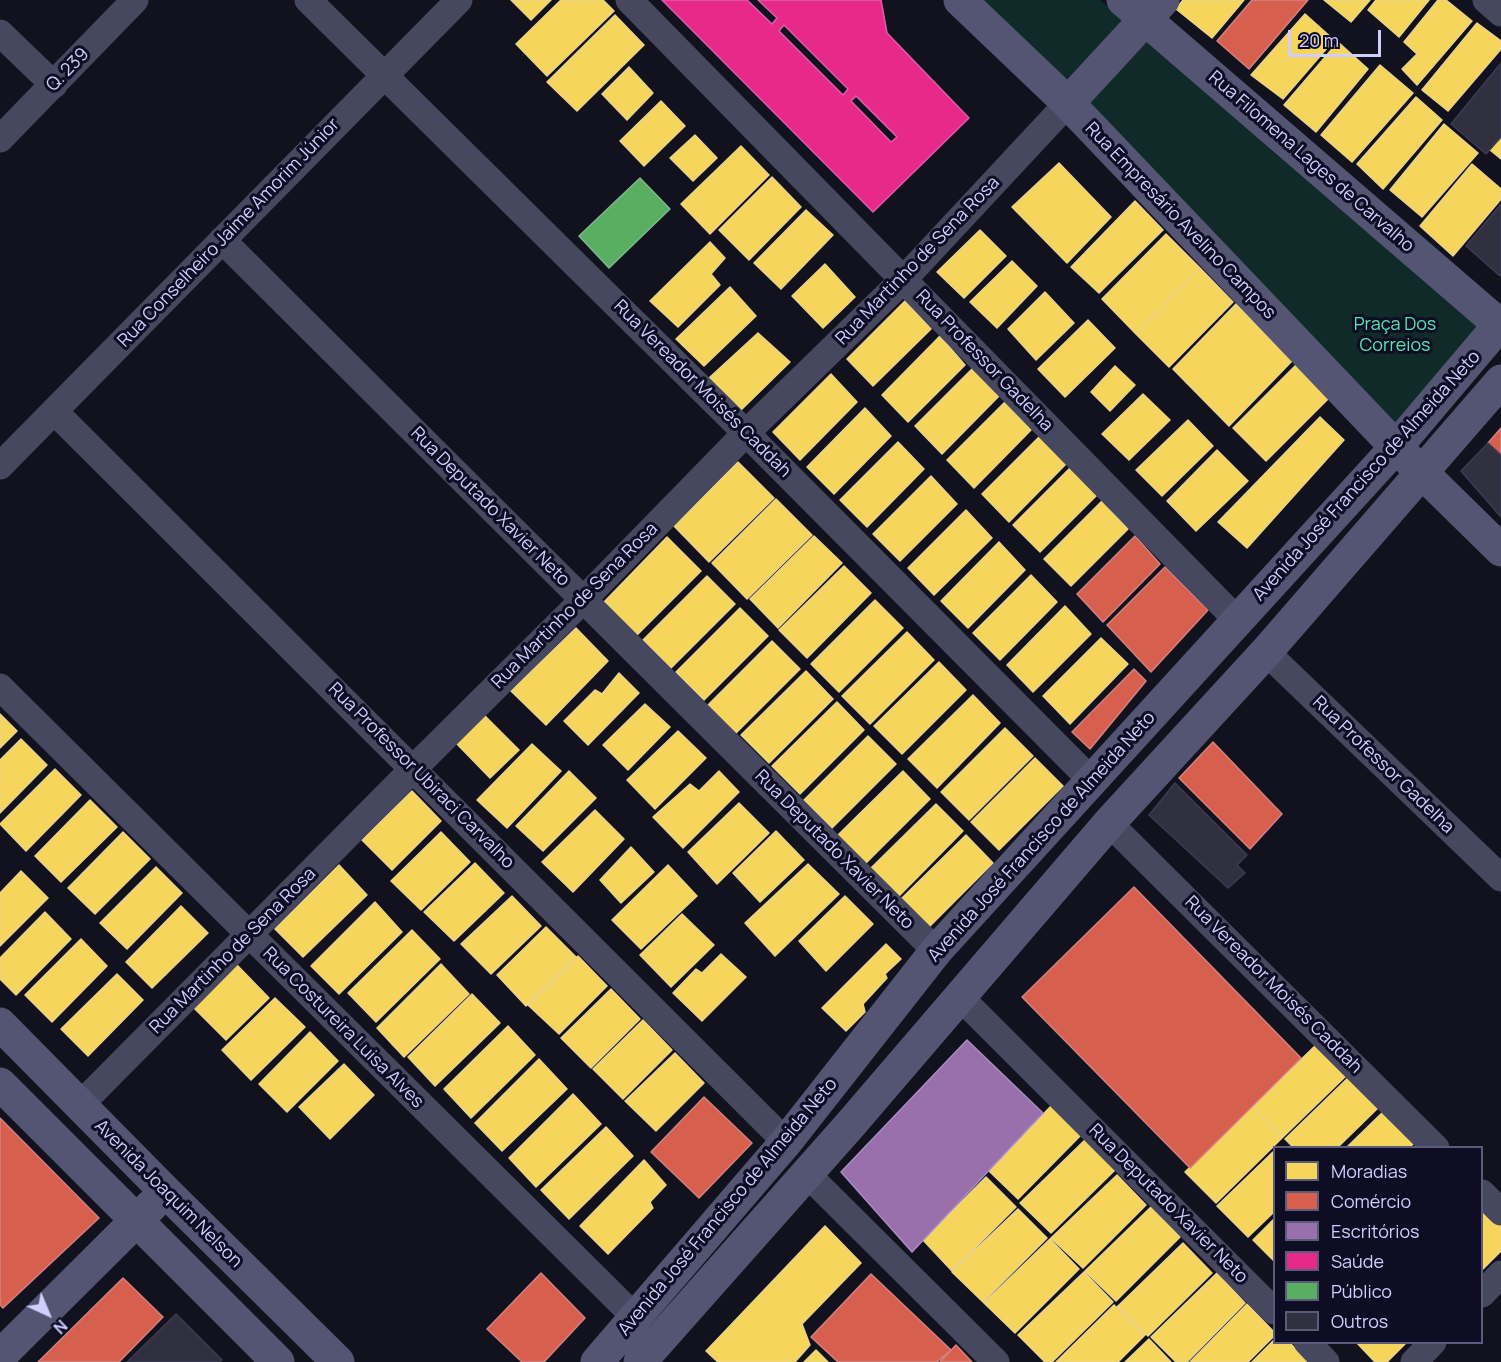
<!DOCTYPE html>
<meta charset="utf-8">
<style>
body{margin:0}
#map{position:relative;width:1501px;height:1362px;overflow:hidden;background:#12121e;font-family:Manrope,sans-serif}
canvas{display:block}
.legend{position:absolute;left:1273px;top:1146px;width:210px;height:198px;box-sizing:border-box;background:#0e0d23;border:2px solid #5b5b7b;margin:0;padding:8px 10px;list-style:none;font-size:18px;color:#cfcfff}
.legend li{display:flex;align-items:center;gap:12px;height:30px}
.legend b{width:30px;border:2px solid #5b5b7b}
.north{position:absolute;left:18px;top:1284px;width:60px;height:60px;-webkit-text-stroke:4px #0e0d23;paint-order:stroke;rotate:136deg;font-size:16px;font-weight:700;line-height:24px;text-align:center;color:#cfcfff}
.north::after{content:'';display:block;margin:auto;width:21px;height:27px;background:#cfcfff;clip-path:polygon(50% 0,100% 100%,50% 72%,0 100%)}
.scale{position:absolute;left:1288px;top:30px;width:93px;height:27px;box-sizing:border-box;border:3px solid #cfcfff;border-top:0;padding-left:8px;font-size:18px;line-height:21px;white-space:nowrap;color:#cfcfff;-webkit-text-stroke:4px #0e0d23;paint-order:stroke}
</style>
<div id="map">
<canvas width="1501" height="1362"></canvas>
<ul class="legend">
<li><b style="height:16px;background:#f6d55c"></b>Moradias</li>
<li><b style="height:16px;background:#d6604d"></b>Comércio</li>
<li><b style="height:16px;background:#9970ab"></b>Escritórios</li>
<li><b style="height:16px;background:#e7298a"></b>Saúde</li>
<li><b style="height:16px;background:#5aae61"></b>Público</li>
<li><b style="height:16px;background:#303040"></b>Outros</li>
</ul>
<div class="north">N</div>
<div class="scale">20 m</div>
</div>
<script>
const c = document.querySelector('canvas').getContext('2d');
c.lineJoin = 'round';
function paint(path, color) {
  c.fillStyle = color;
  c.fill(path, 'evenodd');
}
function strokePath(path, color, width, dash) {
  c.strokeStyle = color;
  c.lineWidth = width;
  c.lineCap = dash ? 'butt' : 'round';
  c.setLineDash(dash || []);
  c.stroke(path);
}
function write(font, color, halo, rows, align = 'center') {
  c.font = font + ' Manrope,sans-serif';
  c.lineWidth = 6;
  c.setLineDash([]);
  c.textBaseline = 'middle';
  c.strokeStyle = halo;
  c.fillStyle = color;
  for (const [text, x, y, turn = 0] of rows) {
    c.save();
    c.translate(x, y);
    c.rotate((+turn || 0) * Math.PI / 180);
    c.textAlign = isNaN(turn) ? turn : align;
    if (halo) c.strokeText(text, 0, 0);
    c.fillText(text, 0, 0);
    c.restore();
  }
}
const green = new Path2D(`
 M 977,0 L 1100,0 L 1484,329 L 1397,429 Z`);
const homes = new Path2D(`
 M 511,0 L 551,0 L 531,20 Z
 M 561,0 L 603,0 L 614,11 L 547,76 L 516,44 Z
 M 1183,0 L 1244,0 L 1212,38 L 1176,9 Z
 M 1324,0 L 1370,0 L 1351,22 Z
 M 1376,0 L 1429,0 L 1399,37 L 1368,10 Z
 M 1438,0 L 1446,0 L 1472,21 L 1417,85 L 1402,69 L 1417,54 L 1404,42 Z
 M 1305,14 L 1334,40 L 1283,99 L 1251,75 Z
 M 615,15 L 644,45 L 577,111 L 547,82 Z
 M 1477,23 L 1501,41 L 1501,49 L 1448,111 L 1422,90 Z
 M 1338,42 L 1368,69 L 1316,132 L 1284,105 Z
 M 1380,65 L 1413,93 L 1352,162 L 1321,135 Z
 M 629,67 L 653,93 L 627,120 L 602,94 Z
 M 1416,97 L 1442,120 L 1383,189 L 1357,164 Z
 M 661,101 L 685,126 L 644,166 L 620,141 Z
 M 1444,124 L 1478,153 L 1422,217 L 1390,190 Z
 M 695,135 L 717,158 L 693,181 L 670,158 Z
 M 1501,137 L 1501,159 L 1490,150 Z
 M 741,146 L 769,175 L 710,234 L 681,204 Z
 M 1059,163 L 1111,217 L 1067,263 L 1012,207 Z
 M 1472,164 L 1501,189 L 1501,199 L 1453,256 L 1420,226 Z
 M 772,177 L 801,207 L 749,260 L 719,230 Z
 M 1135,201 L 1163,230 L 1099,293 L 1071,267 Z
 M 806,210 L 833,235 L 781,289 L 754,263 Z
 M 980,230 L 1006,256 L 964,298 L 937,272 Z
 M 1166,234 L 1200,268 L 1136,334 L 1102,299 Z
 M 710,242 L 725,258 L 711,274 L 720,285 L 678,327 L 650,301 Z
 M 1012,261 L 1037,286 L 997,328 L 970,302 Z
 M 825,264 L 855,297 L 823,328 L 792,296 Z
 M 1200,268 L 1233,302 L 1169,367 L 1136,334 Z
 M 730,287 L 756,316 L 704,366 L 676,339 Z
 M 1045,292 L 1074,323 L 1036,360 L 1008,329 Z
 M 905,301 L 931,329 L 873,386 L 847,359 Z
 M 1236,304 L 1292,361 L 1229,426 L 1173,369 Z
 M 1088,320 L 1115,348 L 1065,397 L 1038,369 Z
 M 758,333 L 790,362 L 741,410 L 709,378 Z
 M 940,336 L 965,365 L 908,422 L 882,395 Z
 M 1297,364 L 1330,397 L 1266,461 L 1233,428 Z
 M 1115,366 L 1135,385 L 1110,411 L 1091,392 Z
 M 973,368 L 999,396 L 942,454 L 915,426 Z
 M 831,374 L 857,402 L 800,460 L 773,432 Z
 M 1143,394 L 1170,420 L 1129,460 L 1102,434 Z
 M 1005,402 L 1031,430 L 974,488 L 947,460 Z
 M 865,408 L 891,436 L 834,494 L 807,467 Z
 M 1320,417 L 1344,440 L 1247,548 L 1218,522 Z
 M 1188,420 L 1213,446 L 1162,496 L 1136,470 Z
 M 1040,436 L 1066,464 L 1009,522 L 982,494 Z
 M 898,442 L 924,469 L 867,527 L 840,500 Z
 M 1217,450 L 1248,481 L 1196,531 L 1167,501 Z
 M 738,462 L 774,498 L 709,562 L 674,526 Z
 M 1071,467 L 1097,495 L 1040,552 L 1013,525 Z
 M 931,476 L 957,504 L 900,561 L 873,534 Z
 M 776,499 L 812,535 L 747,599 L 712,563 Z
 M 1102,501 L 1128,529 L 1071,586 L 1044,559 Z
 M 966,510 L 992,538 L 934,595 L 908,568 Z
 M 814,536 L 842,563 L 778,628 L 750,599 Z
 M 667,537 L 701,571 L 637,635 L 604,602 Z
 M 999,542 L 1025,570 L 968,628 L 941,601 Z
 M 844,566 L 871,593 L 807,658 L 779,630 Z
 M 1031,575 L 1057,602 L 1000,660 L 973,633 Z
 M 707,576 L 735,604 L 671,668 L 643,640 Z
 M 875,600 L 903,628 L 839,692 L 811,664 Z
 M 1065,606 L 1091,634 L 1033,692 L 1007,665 Z
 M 740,608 L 768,636 L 704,700 L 676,672 Z
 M 576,628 L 608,661 L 546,725 L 511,691 Z
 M 907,632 L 934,660 L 870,724 L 842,696 Z
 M 1101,638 L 1128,664 L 1070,724 L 1043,696 Z
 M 772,641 L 800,669 L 735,734 L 708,705 Z
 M 939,662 L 966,690 L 902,754 L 874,726 Z
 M 806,671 L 833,699 L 769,763 L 741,735 Z
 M 619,673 L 639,693 L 588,745 L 564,721 L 595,690 L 602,694 Z
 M 973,695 L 1000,723 L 937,788 L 908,759 Z
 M 837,702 L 864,730 L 800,794 L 772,766 Z
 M 645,704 L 670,727 L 628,770 L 603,745 Z
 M 0,714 L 17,731 L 0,748 Z
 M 484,715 L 519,750 L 490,778 L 455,742 Z
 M 1005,728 L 1033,756 L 969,820 L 941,792 Z
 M 678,731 L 706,758 L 655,809 L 627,780 Z
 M 868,736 L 896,764 L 832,828 L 804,800 Z
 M 21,739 L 47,765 L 0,813 L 0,760 Z
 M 532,744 L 561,771 L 507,828 L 477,800 Z
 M 1035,758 L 1063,786 L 999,850 L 971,822 Z
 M 55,769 L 81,795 L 26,851 L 0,824 Z
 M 569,771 L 596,798 L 543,851 L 516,826 Z
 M 719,771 L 739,792 L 683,848 L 653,817 L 690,784 L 699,791 Z
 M 903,771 L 930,799 L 866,863 L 838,835 Z
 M 412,791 L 441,821 L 392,870 L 362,840 Z
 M 90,800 L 117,827 L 61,882 L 35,856 Z
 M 739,803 L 769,833 L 717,884 L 688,852 Z
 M 936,804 L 963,831 L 899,896 L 871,868 Z
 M 595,810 L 624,839 L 573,892 L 542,862 Z
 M 776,831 L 804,860 L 760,902 L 733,873 Z
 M 123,832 L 150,859 L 95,914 L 68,888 Z
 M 441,832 L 470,862 L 421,910 L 391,881 Z
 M 966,835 L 993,863 L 929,927 L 901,899 Z
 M 631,847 L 654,872 L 621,903 L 600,880 Z
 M 475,863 L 504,893 L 454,941 L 424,912 Z
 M 808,864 L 839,894 L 775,956 L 745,923 Z
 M 339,865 L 367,895 L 303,957 L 275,929 Z
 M 668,865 L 697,896 L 641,949 L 612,920 Z
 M 156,867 L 182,893 L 127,949 L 100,923 Z
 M 21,871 L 48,898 L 0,946 L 0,893 Z
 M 512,896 L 541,926 L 491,974 L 461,944 Z
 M 845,896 L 873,924 L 826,971 L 799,941 Z
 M 375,902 L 402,932 L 339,994 L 311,966 Z
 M 181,906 L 208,933 L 152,988 L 126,962 Z
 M 45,912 L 71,939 L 16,995 L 0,979 L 0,958 Z
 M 682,914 L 714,945 L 671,987 L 640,955 Z
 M 546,927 L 576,957 L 526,1006 L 497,975 Z
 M 412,930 L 440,959 L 376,1022 L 348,993 Z
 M 81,939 L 107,966 L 52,1022 L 25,995 Z
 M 886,944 L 901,959 L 885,974 L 887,978 L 863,1004 L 865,1012 L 846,1031 L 822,1008 Z
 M 721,954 L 746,977 L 702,1021 L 673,993 L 696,969 L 702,973 Z
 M 578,956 L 607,986 L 559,1034 L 528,1005 Z
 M 441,964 L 469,994 L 404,1057 L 377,1028 Z
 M 237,965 L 269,998 L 226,1040 L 194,1008 Z
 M 117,974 L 143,1000 L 88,1056 L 61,1029 Z
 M 611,989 L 640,1019 L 591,1068 L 561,1038 Z
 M 472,994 L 500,1023 L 435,1086 L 408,1057 Z
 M 275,998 L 305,1027 L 251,1080 L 222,1050 Z
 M 643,1020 L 672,1050 L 623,1099 L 593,1069 Z
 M 508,1026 L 535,1055 L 471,1118 L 444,1089 Z
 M 310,1032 L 338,1061 L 287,1112 L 259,1084 Z
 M 1318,1043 L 1349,1073 L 1283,1137 L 1252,1107 Z
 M 675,1053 L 704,1083 L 656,1131 L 625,1101 Z
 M 539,1059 L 567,1089 L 502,1151 L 475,1123 Z
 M 344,1064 L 374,1095 L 330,1139 L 299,1107 Z
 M 1351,1075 L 1381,1105 L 1337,1148 L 1294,1148 L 1285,1139 Z
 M 573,1094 L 601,1124 L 536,1187 L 509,1158 Z
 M 1052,1105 L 1081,1135 L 1018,1199 L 989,1171 Z
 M 1252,1107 L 1283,1137 L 1216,1203 L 1185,1172 Z
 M 1385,1110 L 1416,1141 L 1409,1148 L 1346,1148 Z
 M 606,1127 L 633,1156 L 569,1219 L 541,1190 Z
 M 1086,1139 L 1115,1170 L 1051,1233 L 1020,1203 Z
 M 1274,1151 L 1274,1212 L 1248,1237 L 1217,1206 Z
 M 644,1160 L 666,1185 L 650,1202 L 653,1208 L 608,1254 L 580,1226 Z
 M 1117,1175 L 1146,1205 L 1083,1268 L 1051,1238 Z
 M 986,1177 L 1016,1207 L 952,1271 L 923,1240 Z
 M 1151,1207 L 1180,1237 L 1116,1301 L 1085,1271 Z
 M 1018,1209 L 1047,1238 L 983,1302 L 952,1272 Z
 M 1482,1210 L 1501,1225 L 1501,1251 L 1482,1270 Z
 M 1274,1219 L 1274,1261 L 1253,1240 Z
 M 825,1226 L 861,1263 L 802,1324 L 810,1345 L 795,1362 L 718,1362 L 706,1351 Z
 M 1050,1239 L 1079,1269 L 1015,1333 L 984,1303 Z
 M 1183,1243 L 1212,1273 L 1148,1336 L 1117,1307 Z
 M 1084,1272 L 1113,1302 L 1052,1362 L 1045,1362 L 1018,1335 Z
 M 1217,1273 L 1245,1303 L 1187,1362 L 1176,1362 L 1151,1337 Z
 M 1247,1304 L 1274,1332 L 1274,1336 L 1248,1362 L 1190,1362 Z
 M 1114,1305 L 1145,1335 L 1118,1362 L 1056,1362 Z
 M 1149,1339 L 1171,1362 L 1125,1362 Z
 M 1274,1340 L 1274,1342 L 1289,1342 L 1308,1362 L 1252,1362 Z
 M 1356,1342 L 1407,1342 L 1387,1362 L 1375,1362 Z
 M 816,1350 L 828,1362 L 804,1362 Z`);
const shops = new Path2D(`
 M 1252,0 L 1308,0 L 1249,69 L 1217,41 Z
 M 1501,428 L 1501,455 L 1488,443 Z
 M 1135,536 L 1160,564 L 1103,622 L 1077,594 Z
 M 1165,567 L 1208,610 L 1151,672 L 1107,625 Z
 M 1134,669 L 1146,681 L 1090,749 L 1072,732 Z
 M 1213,742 L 1282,814 L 1250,849 L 1179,778 Z
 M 1134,887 L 1301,1058 L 1190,1168 L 1022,997 Z
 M 704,1097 L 752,1143 L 699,1198 L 651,1152 Z
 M 0,1118 L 99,1218 L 3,1308 L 0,1305 Z
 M 541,1273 L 585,1318 L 544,1362 L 522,1362 L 487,1329 Z
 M 871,1274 L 951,1350 L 937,1362 L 838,1362 L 811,1337 Z
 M 123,1278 L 163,1317 L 119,1362 L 38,1362 Z
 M 956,1345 L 972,1362 L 940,1362 Z`);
const offices = new Path2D(`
 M 967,1040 L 1043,1113 L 912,1252 L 841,1172 Z`);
const health = new Path2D(`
 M 662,0 L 747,0 L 772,24 L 777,18 L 758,0 L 881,0 L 887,33 L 969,118 L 873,212 ZM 784,25 L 848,89 L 843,95 L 779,31 ZM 856,96 L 897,137 L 891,142 L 851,101 Z`);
const public = new Path2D(`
 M 640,178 L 670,209 L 609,268 L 579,236 Z`);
const building = new Path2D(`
 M 1501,63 L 1501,137 L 1486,154 L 1451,124 Z
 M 1501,204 L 1501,274 L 1500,276 L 1466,246 Z
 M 1488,443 L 1501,455 L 1501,517 L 1461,471 Z
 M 1175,783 L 1247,855 L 1237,865 L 1245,873 L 1228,888 L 1149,815 Z
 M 176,1314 L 222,1360 L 219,1362 L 127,1362 Z`);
const street = new Path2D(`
 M 308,0 L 746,433 L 1092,781
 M 629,0 L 1238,621
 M 1486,0 L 1501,13
 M 0,33 L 54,85
 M 0,139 L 135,0
 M 222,240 L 936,951
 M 54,411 L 786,1142
 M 0,466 L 459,0
 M 1266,652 L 1501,878
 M 0,687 L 636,1318
 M 1109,823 L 1436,1148
 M 959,996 L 1274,1311
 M 80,1105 L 414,768 L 583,600 L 746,433 L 904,279 L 1068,103
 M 806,1173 L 996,1362
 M 1482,1193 L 1501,1212
 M 1482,1294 L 1501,1274
 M 1307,1342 L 1326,1362
 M 1414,1362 L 1433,1342`);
const secondary = new Path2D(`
 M 960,0 L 1068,103 L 1396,447 L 1501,550
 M 1123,0 L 1501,326
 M 1068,103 L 1163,0
 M 0,1024 L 166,1192 L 338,1362
 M 0,1084 L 278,1362
 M 0,1356 L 152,1205
 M 597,1362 L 786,1142 L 936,951 L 1396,447 L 1501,323
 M 640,1362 L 850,1125 L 1109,823 L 1266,652 L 1501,381`);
const streetNames = [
 ["Q. 239",68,70,-46],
 ["Rua Filomena Lages de Carvalho",1311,162,41],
 ["Rua Empresário Avelino Campos",1180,221,46],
 ["Rua Conselheiro Jaime Amorim Júnior",229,233,-46],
 ["Rua Martinho de Sena Rosa",918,261,-46],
 ["Rua Professor Gadelha",984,361,46],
 ["Rua Vereador Moisés Caddah",702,389,45],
 ["Avenida José Francisco de Almeida Neto",1367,476,-48],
 ["Rua Deputado Xavier Neto",490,507,45],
 ["Rua Martinho de Sena Rosa",575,606,-45],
 ["Rua Professor Gadelha",1383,765,44],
 ["Rua Professor Ubiraci Carvalho",421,776,45],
 ["Avenida José Francisco de Almeida Neto",1042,837,-48],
 ["Rua Deputado Xavier Neto",834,850,45],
 ["Rua Martinho de Sena Rosa",233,951,-45],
 ["Rua Vereador Moisés Caddah",1273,985,45],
 ["Rua Costureira Luisa Alves",343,1028,45],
 ["Avenida Joaquim Nelson",168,1194,45],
 ["Rua Deputado Xavier Neto",1168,1204,45],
 ["Avenida José Francisco de Almeida Neto",728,1207,-50]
];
const parkNames = [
 ["Praça Dos",1395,325],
 ["Correios",1395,346]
];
paint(green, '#0f2a28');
paint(homes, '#f6d55c');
strokePath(homes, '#ead38d', 1.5);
paint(shops, '#d6604d');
strokePath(shops, '#d48182', 1.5);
paint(offices, '#9970ab');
strokePath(offices, '#a98cc4', 1.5);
paint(health, '#e7298a');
strokePath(health, '#e05bad', 1.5);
paint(public, '#5aae61');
strokePath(public, '#7db890', 1.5);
paint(building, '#303040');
strokePath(building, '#3d3b53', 1.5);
strokePath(street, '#46485f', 27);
strokePath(secondary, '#535572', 33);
write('18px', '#cfcfff', '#0e0d23', streetNames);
write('18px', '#54e6b1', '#0e0d23', parkNames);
</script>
